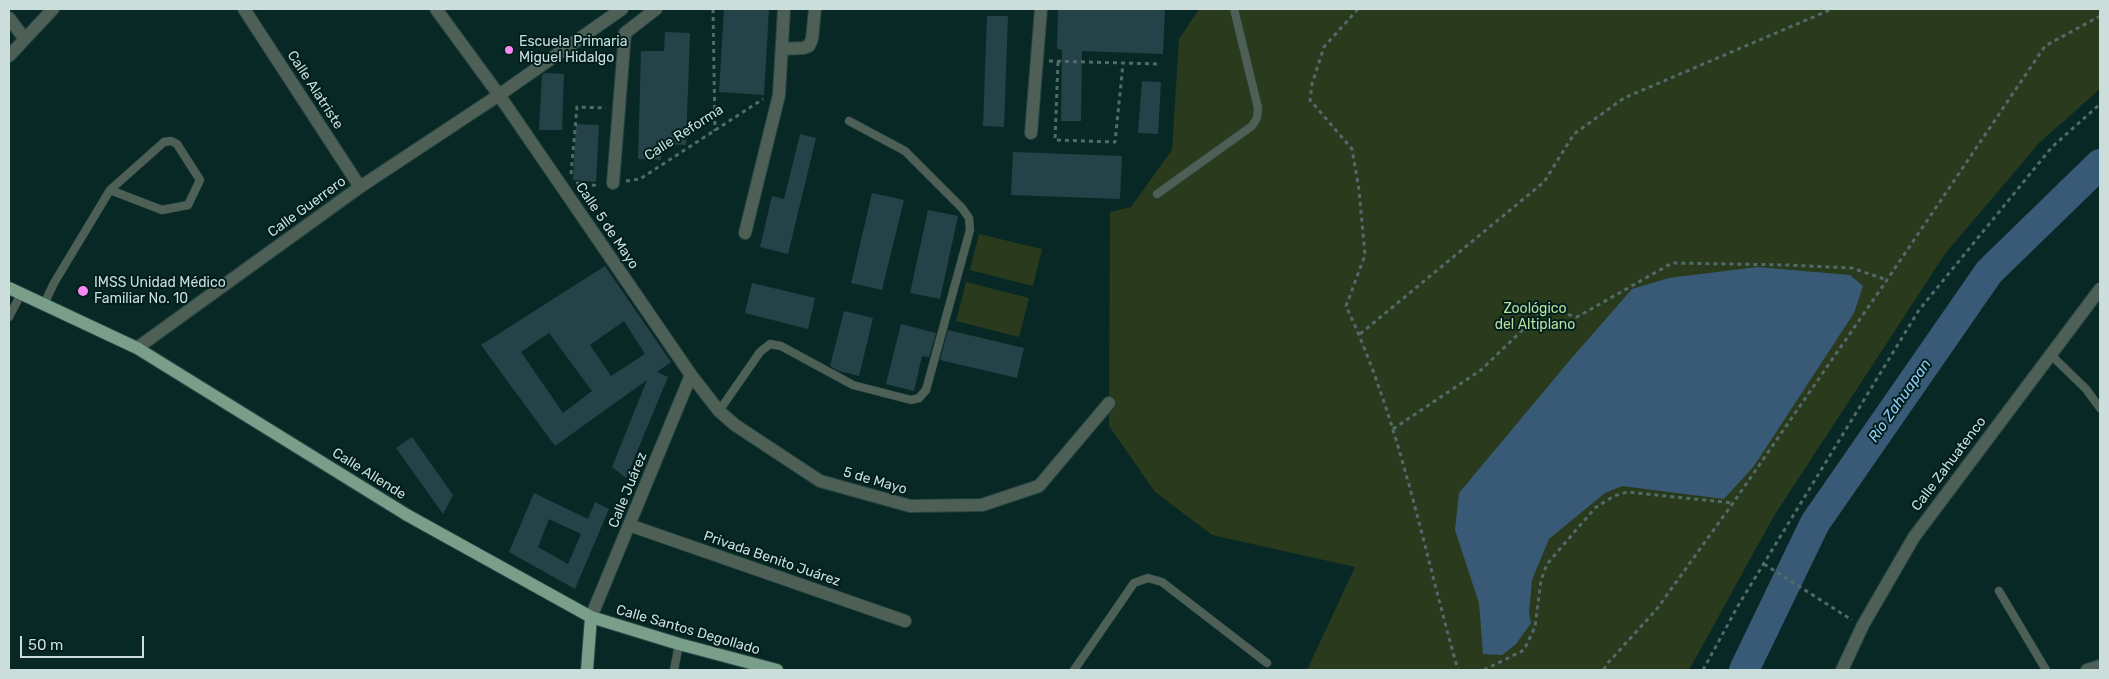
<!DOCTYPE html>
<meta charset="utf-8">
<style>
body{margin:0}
#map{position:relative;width:2109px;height:679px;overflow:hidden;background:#082826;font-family:Rubik,sans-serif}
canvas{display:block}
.frame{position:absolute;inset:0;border:10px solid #ccdedc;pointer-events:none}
.scale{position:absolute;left:20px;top:636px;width:124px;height:22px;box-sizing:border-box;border:2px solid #ccdedc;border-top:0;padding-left:6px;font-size:15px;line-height:18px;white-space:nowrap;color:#ccdedc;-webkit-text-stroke:4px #001f1c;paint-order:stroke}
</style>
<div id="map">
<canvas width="2109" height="679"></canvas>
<div class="frame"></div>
<div class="scale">50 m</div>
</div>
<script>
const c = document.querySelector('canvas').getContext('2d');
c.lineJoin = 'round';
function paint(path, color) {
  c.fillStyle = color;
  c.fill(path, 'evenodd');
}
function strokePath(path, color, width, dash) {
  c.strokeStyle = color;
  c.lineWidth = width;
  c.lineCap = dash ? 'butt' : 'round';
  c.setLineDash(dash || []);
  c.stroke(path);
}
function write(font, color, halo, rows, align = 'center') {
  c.font = font + ' Rubik,sans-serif';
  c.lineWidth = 4;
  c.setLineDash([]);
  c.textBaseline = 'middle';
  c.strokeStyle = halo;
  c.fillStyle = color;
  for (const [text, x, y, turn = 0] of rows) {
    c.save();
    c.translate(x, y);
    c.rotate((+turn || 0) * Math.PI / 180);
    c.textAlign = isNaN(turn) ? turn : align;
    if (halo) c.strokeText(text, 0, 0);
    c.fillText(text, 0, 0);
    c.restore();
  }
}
const green = new Path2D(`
 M 1199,9 L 2100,9 L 2100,89 L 2039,143 L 1945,254 L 1774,516 L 1689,670 L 1307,670 L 1355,567 L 1212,535 L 1155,492 L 1109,426 L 1110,212 L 1131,207 L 1172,150 L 1179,39 Z
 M 979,234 L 1042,249 L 1033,286 L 970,270 Z
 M 966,282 L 1029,298 L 1019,337 L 956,321 Z`);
const water = new Path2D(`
 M 1757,267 L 1850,275 L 1863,286 L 1854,313 L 1754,466 L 1724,499 L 1622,486 L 1605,493 L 1549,539 L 1532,580 L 1529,613 L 1531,623 L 1516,644 L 1502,655 L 1483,654 L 1479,603 L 1455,530 L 1459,493 L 1570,360 L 1632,289 L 1669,278 Z`);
const river = new Path2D(`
 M 1744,670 L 1815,523 L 1989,272 L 2100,164`);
const building = new Path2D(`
 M 724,9 L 769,9 L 764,95 L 719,92 Z
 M 1058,9 L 1165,9 L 1163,54 L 1082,51 L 1081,121 L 1061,121 L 1062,50 L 1057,49 Z
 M 987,16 L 1008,16 L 1004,127 L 983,126 Z
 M 665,32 L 690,33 L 686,145 L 661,144 L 661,160 L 638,159 L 641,51 L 664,51 Z
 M 545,73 L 564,74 L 562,130 L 539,130 L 542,75 Z
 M 1142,81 L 1161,82 L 1158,134 L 1138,133 Z
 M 576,124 L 599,125 L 596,182 L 573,180 Z
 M 800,134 L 816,138 L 788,254 L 760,247 L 772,196 L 784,199 Z
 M 1013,152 L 1122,156 L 1120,199 L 1011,195 Z
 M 872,193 L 904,200 L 882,290 L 851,283 Z
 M 928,210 L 958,216 L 940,299 L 910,293 Z
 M 605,266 L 671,362 L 657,372 L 668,377 L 626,478 L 612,467 L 647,380 L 555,446 L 481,345 ZM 624,321 L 645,354 L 611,376 L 590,345 ZM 549,333 L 592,391 L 563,413 L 521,352 Z
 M 752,283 L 815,298 L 808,329 L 745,313 Z
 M 844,311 L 873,318 L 859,376 L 839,371 L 830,366 Z
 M 901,324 L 936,333 L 929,357 L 922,356 L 914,391 L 886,384 Z
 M 948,330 L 1024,348 L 1017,378 L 940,360 Z
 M 412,437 L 453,495 L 443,514 L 396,448 Z
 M 534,493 L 588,519 L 595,502 L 609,509 L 575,589 L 509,552 ZM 549,519 L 581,534 L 568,564 L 538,547 Z`);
const path = new Path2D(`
 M 713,9 L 715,131
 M 1358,9 L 1324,47 L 1312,84 L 1310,100 L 1352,149 L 1359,190 L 1365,255 L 1346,306 C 1400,421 1423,548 1458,670
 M 1049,61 L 1159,64
 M 1058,62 L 1055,140 L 1115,142 L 1123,64
 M 571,174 L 577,107 L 606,108
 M 626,181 L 640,179 L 763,99
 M 576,183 L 600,186
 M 1360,334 L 1544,182 L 1574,134 L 1624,98 L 1832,9
 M 1393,429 L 1481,370 L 1539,314 L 1558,312 L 1577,317 L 1672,263 L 1787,265 L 1852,268 L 1887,280
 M 1764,564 L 1852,620
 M 1484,670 L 1524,650 L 1535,627 L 1541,580 L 1547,564 L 1595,508 L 1614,496 L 1627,492 L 1733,503
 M 1604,670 L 1606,665 L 1656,610 L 1733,503 L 1887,280 L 2045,46 L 2100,16
 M 1703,670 L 1739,604 L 1919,310 L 2052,147 L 2100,104`);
const lane = new Path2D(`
 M 1157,194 L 1252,126 L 1257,118 L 1258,108 L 1234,9
 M 44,304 L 54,283 L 110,190 L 164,142 L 171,141 L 177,144 L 200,180 L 188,205 L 162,210 L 110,190
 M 9,317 L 21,294
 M 2050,354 L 2086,389 L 2100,408
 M 719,411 L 760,352 L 770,344 L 781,346 L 853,385 L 911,400 L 919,398 L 926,390 L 970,230 L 969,218 L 962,208 L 905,151 L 849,121
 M 1999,591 L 2046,670
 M 674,670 L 679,644
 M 1074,670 L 1134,583 L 1148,578 L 1162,582 L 1267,663`);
const street = new Path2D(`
 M 244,9 L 360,187
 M 436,9 L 499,95 L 691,375 L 719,411 L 735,425 L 820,481 L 910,506 L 982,505 L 1039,486 L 1109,403
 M 9,18 L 24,38
 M 782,49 L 803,48 L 809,46 L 812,39 L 815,9
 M 9,56 L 53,9
 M 1031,133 L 1041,9
 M 613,183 L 625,33 L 656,9
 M 745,233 L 779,95 L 784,9
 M 137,348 L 360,187 L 499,95 L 622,9
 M 629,525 L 905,621
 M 591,617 L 691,375
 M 1842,670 L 1863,625 L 1914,537 L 2100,289
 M 2087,670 L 2100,666`);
const primary = new Path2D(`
 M 9,288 L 137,348 L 407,515 L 591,617 L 679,644 L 777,670
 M 587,670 L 591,617`);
const markers = [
 [509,50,5,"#f589ef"],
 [83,291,6,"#f589ef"]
];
const poiNames = [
 ["Escuela Primaria",519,42],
 ["Miguel Hidalgo",519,58],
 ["IMSS Unidad Médico",94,283],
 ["Familiar No. 10",94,299]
];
const streetNames = [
 ["Calle Alatriste",315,90,57],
 ["Calle Reforma",684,133,-33],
 ["Calle Guerrero",307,207,-36],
 ["Calle 5 de Mayo",607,226,56],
 ["Calle Zahuatenco",1949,464,-53],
 ["Calle Allende",369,474,32],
 ["5 de Mayo",875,481,16],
 ["Calle Juárez",628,490,-68],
 ["Privada Benito Juárez",772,559,19],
 ["Calle Santos Degollado",688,630,16]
];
const parkNames = [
 ["Zoológico",1535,309],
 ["del Altiplano",1535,325]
];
const waterNames = [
 ["Río Zahuapan",1900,401,-55]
];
paint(green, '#2a3a1c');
paint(water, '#395a76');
strokePath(river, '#395a76', 30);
paint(building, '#254249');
strokePath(lane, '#274543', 9);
strokePath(street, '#274543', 14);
strokePath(primary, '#274543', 14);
strokePath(path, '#506b69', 3, [4, 4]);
strokePath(lane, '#4e6056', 8);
strokePath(street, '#4e6056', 12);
strokePath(primary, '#799e89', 12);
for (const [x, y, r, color] of markers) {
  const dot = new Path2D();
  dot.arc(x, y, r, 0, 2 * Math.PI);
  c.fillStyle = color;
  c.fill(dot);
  strokePath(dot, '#001f1c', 2);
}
write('14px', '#ccdedc', '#001f1c', poiNames, 'left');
write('14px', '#ccdedc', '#001f1c', streetNames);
write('14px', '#bcdfa1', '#001f1c', parkNames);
write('italic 15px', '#90c9f9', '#001f1c', waterNames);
</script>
